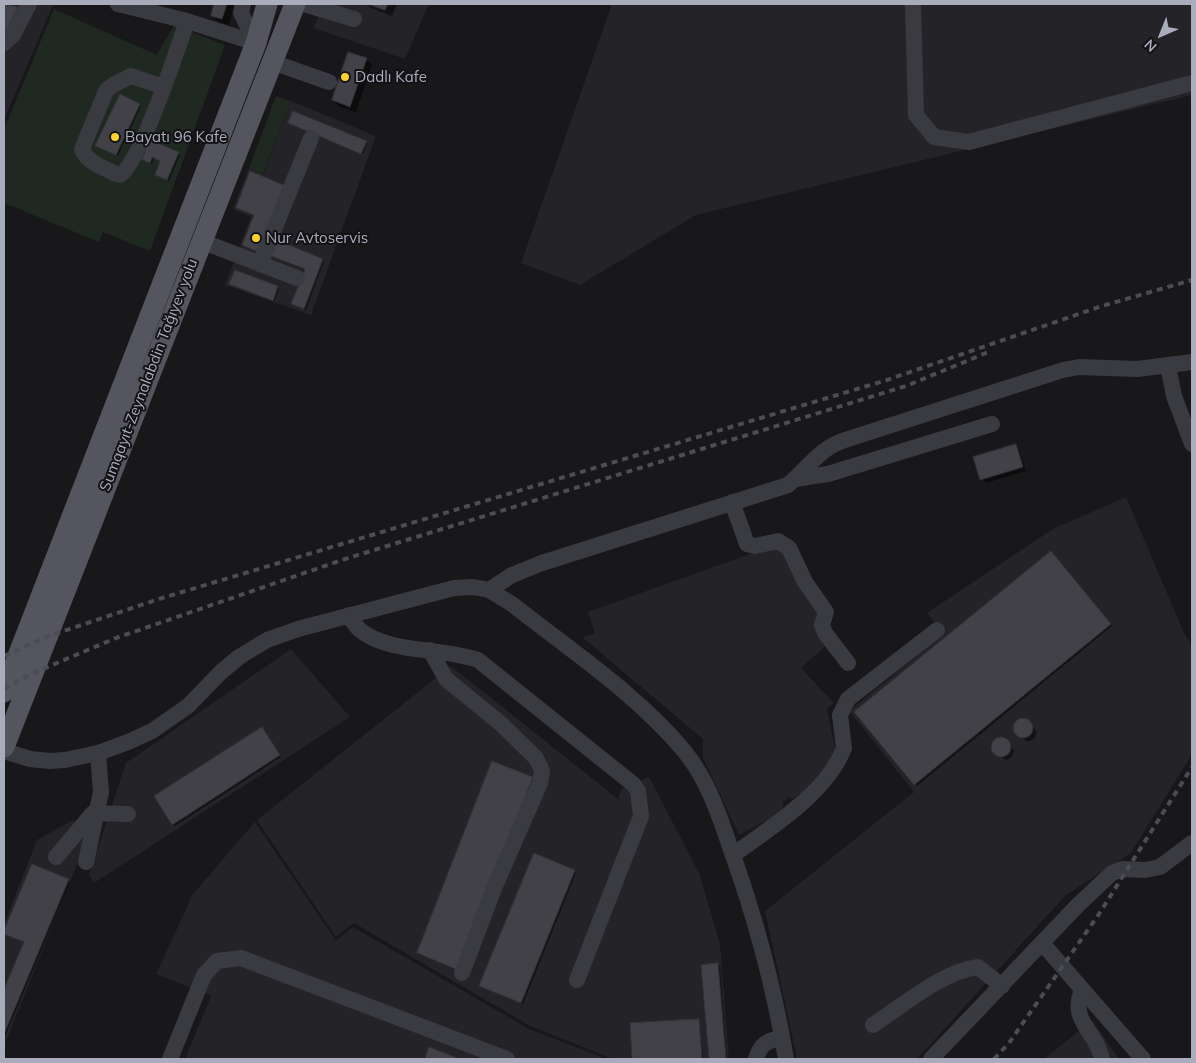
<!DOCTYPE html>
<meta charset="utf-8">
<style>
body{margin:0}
#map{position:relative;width:1196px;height:1063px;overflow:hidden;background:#18171a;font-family:Mulish,sans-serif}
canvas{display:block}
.frame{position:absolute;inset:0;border:5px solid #a9acba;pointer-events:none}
.north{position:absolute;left:1136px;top:10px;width:50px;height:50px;-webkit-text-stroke:4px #131215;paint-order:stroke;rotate:224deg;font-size:14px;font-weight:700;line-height:20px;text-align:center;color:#a9acba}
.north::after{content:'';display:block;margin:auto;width:18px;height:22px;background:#a9acba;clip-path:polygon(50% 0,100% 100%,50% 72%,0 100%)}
</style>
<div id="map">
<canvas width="1196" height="1063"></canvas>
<div class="frame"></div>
<div class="north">N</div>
</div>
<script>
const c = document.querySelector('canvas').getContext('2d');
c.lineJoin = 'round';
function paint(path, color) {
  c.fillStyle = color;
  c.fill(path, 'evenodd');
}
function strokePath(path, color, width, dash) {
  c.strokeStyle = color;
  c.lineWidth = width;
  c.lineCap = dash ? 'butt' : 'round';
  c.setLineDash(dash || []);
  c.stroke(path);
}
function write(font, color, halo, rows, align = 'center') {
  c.font = font + ' Mulish,sans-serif';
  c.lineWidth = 4;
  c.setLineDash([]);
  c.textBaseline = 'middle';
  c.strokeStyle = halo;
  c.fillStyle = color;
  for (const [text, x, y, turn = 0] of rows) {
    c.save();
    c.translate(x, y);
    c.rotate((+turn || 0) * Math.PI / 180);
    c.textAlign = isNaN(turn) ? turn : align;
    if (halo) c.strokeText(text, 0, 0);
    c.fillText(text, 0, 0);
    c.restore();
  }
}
const built = new Path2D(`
 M 4,4 L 53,5 L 4,120 Z
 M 324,4 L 429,4 L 405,59 L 313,28 Z
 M 612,4 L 1192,4 L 1192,95 L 696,215 L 580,285 L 521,263 Z
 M 291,101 L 376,136 L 311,315 L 225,285 L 251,217 L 233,209 L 249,168 L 264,173 Z
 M 1126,497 L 1185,635 L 1192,645 L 1192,754 L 1131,853 L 1066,895 L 917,1059 L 797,1059 L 765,911 L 914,792 L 849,711 L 944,634 L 927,613 L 1053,529 Z
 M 775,545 L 788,557 L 818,612 L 828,644 L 801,668 L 834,703 L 827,709 L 836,754 L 803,792 L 793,799 L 789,797 L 783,802 L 783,807 L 775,816 L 739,835 L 703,758 L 703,739 L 582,637 L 595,634 L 588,612 Z
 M 291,649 L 350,717 L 94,883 L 89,875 L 126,763 Z
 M 451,666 L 618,799 L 621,789 L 649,777 L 699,873 L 720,944 L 729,1059 L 613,1059 L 530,1026 L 354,923 L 336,937 L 257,820 Z
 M 73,820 L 89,834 L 4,1046 L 4,924 L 37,840 Z
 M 255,822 L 336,941 L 353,927 L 529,1029 L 607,1059 L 185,1059 L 211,996 L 156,974 L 193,894 Z
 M 1092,1020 L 1119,1059 L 1044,1059 Z`);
const green = new Path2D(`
 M 54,9 L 157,55 L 174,25 L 225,45 L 150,251 L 103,232 L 99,242 L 4,203 L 4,129 Z
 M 276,96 L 291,101 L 263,174 L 249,168 Z`);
const shadow = new Path2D(`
 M 4,4 L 19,9 L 4,39 Z
 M 215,4 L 246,4 L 245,9 L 234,5 L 229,25 L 219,22 L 212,16 Z
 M 367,4 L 397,4 L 392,16 L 371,8 Z
 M 366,59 L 372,65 L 356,112 L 340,107 L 333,100 Z
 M 120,96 L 141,106 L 118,156 L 98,147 Z
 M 289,123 L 366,142 L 367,144 L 363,154 Z
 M 151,142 L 180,155 L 169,181 L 156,175 L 161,161 L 154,158 L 152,164 L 144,160 Z
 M 278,242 L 324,261 L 306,310 L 293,304 L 306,270 L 274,257 L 272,256 Z
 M 231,284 L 277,287 L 279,289 L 274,302 Z
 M 1015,446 L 1019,450 L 1026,471 L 986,483 L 982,479 Z
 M 1051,552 L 1112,626 L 917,786 L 856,712 Z
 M 1024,720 L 1029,722 L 1037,732 L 1034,739 L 1028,742 L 1017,734 L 1015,728 L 1018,722 Z
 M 263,730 L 281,757 L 175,826 L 173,824 Z
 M 1001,738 L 1007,741 L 1014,751 L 1012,757 L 1006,760 L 995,753 L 992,746 L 995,740 Z
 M 532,778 L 534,780 L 460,970 L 420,955 L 418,953 Z
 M 534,855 L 576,873 L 523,1004 L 481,986 Z
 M 68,880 L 70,882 L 4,1039 L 4,993 L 25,943 L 4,933 Z
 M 718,965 L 720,966 L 727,1059 L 710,1059 L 703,966 Z
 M 699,1020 L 703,1059 L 633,1059 L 631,1024 Z`);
const building = new Path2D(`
 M 4,4 L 18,7 L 4,36 Z
 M 214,4 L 227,4 L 222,19 L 211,16 Z
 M 368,4 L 388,4 L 385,10 Z
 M 348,52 L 367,58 L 350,107 L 332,100 Z
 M 120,94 L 140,104 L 116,155 L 95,146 Z
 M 293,111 L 367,141 L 361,154 L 288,123 Z
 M 150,140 L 179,152 L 167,180 L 155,175 L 160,161 L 152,157 L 150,163 L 142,160 Z
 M 250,171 L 286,186 L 260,253 L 242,245 L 254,215 L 236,208 Z
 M 277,240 L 323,259 L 304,309 L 291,304 L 305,269 L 271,256 Z
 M 235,270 L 278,286 L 273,301 L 229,284 Z
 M 1016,444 L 1023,467 L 980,480 L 973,457 Z
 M 1051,551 L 1111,624 L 914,785 L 854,712 Z
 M1013 728a10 10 0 1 1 20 0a10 10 0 1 1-20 0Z
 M 262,727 L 280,755 L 172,825 L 154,796 Z
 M991 747a10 10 0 1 1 20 0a10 10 0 1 1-20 0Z
 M 492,761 L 533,777 L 458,970 L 417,953 Z
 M 534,853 L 575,870 L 521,1003 L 479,986 Z
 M 32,864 L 69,879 L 4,1034 L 4,989 L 24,942 L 4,934 L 4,931 Z
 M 718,963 L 726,1059 L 709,1059 L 701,965 Z
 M 699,1019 L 702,1059 L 632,1059 L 630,1023 Z
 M 429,1047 L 460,1059 L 425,1059 Z`);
const minor = new Path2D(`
 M 118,4 L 187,21 L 256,43
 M 243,4 L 241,13 L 256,43
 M 304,4 L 354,19
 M 913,4 L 916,115 L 934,137 L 969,142 L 1192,83
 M 4,43 L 13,35 L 29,4
 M 272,62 L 329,82
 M 164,87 L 131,76 L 113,85 L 106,91 L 82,149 C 87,163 103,167 116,174 L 120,175 C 140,163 178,48 187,21
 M 201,241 L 297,278
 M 260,264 L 311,138
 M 1168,366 L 1174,396 L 1192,444
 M 795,479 L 828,474 L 992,424
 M 732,502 L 747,544 L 755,546 L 778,541 L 789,548 L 805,582 L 826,612 L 822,625 L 825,633 L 848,663
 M 489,590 L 512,575 L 542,563 L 788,485 C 808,468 820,448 845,440 L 1063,370 L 1079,367 L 1137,369 L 1192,362
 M 349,615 C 352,620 355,626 360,630 C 389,654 442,647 478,660 L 633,784 L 638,791 L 641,816 L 577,980
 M 430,650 L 446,679 L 500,723 L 536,758 L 542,771 L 540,783 L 495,886 L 462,973
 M 4,751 L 30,759 L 50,761 L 65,760 L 98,753 L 128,742 L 152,731 L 188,706 L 221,672 L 239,657 L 267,640 L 298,629 L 454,588 L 474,587 L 489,590 L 512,604 C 570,650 638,695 685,752 C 707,779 719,814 730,847 C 755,916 774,987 786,1059
 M 733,855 C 770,828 827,793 844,748 L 840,715 L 848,699 L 937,630
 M 56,857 L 93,813 L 128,814
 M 86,862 L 101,792 L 98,753
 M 1042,943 L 1143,1059
 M 1082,990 C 1069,1022 1096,1030 1102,1059
 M 873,1025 C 902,1006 943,971 978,967 L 1002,986
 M 170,1059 L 204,975 L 217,961 L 241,958 L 507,1059
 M 756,1059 C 760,1044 768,1040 782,1038
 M 931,1059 L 1077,906 L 1112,873 L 1122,869 L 1145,870 L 1160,867 L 1192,843`);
const major = new Path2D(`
 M 4,692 L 256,43 L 267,4
 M 4,747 L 295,4`);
const rail = new Path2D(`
 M 4,656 L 46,637 L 159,599 L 887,380 L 1102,306 L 1192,280
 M 4,689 L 31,674 L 116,638 L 345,559 L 906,386 L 991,351
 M 994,1059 L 1009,1043 L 1099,914 L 1192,767`);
const markers = [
 [345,77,5,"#f9d230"],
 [115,137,5,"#f9d230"],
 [256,238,5,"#f9d230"]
];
const poiNames = [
 ["Dadlı Kafe",355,77],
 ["Bayatı 96 Kafe",125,137],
 ["Nur Avtoservis",266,238]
];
const streetNames = [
 ["Sumqayıt-Zeynalabdin Tağıyev yolu",149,375,-69]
];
paint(built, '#242327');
paint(green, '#1f2821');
paint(shadow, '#0007');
paint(building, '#424147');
strokePath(building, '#323136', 1);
strokePath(minor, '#3a3a41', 16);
strokePath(major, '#54555e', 21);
strokePath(rail, '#4b4c54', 4, [6, 5]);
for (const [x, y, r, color] of markers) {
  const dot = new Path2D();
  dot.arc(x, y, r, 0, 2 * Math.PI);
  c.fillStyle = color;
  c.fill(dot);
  strokePath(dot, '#131215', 2);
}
write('15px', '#a9acba', '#131215', poiNames, 'left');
write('15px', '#a9acba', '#131215', streetNames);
</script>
